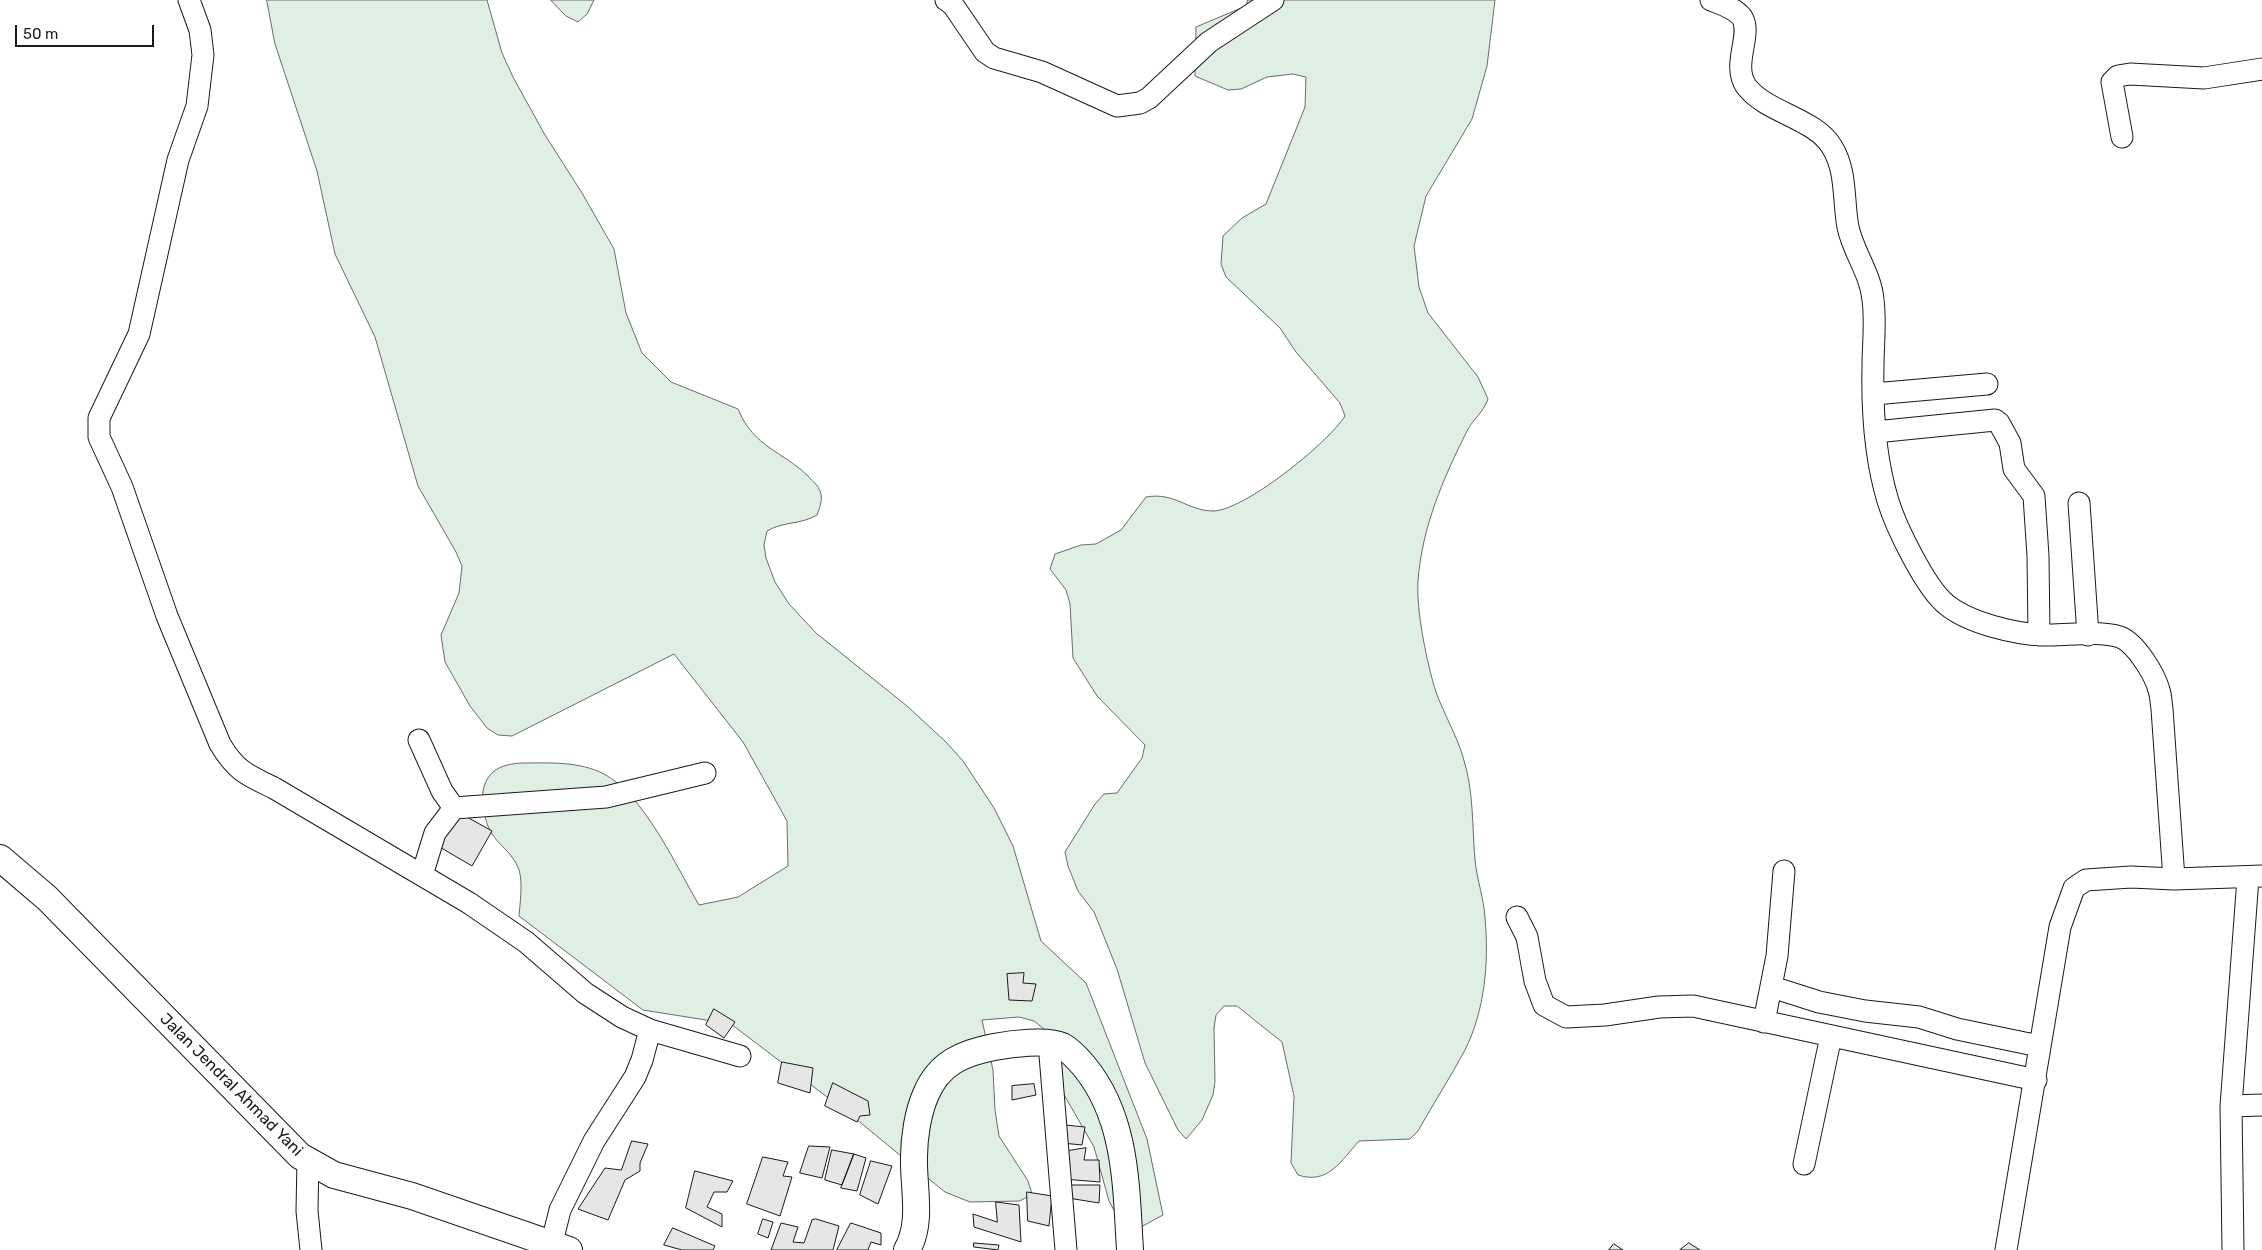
<!DOCTYPE html>
<style>
body{margin:0}
#map{position:relative;width:2262px;height:1250px;overflow:hidden;background:#fff;font-family:Rubik,sans-serif}
canvas{display:block}
.scale{position:absolute;left:15px;top:25px;width:139px;height:22px;box-sizing:border-box;border:2px solid #1a1a1a;border-top:0;padding-left:6px;font-size:15px;line-height:18px;white-space:nowrap;color:#1a1a1a;-webkit-text-stroke:4px #fff;paint-order:stroke}
</style>
<div id="map">
<canvas width="2262" height="1250"></canvas>
<div class="scale">50 m</div>
</div>
<script>
const c = document.querySelector('canvas').getContext('2d');
c.lineJoin = 'round';
function paint(path, color) {
  c.fillStyle = color;
  c.fill(path, 'evenodd');
}
function strokePath(path, color, width, dash) {
  c.strokeStyle = color;
  c.lineWidth = width;
  c.lineCap = dash ? 'butt' : 'round';
  c.setLineDash(dash || []);
  c.stroke(path);
}
function write(font, color, halo, rows, align = 'center') {
  c.font = font + ' Rubik,sans-serif';
  c.lineWidth = 4;
  c.setLineDash([]);
  c.textBaseline = 'middle';
  c.strokeStyle = halo;
  c.fillStyle = color;
  for (const [text, x, y, turn = 0] of rows) {
    c.save();
    c.translate(x, y);
    c.rotate((+turn || 0) * Math.PI / 180);
    c.textAlign = isNaN(turn) ? turn : align;
    if (halo) c.strokeText(text, 0, 0);
    c.fillText(text, 0, 0);
    c.restore();
  }
}
const green = new Path2D(`
 M 267,0 L 487,0 L 502,53 L 513,77 L 545,135 L 582,193 L 614,249 L 626,313 L 642,353 L 671,382 L 738,409 C 754,448 783,451 809,477 C 812,481 818,485 819,489 C 824,497 820,507 817,515 C 800,525 784,521 767,531 L 764,545 L 766,558 L 775,582 L 789,604 L 816,633 L 907,706 L 946,742 L 963,761 L 994,808 L 1013,846 L 1041,941 L 1086,983 L 1147,1139 L 1163,1215 L 1139,1228 L 1116,1214 L 1109,1201 L 1094,1147 L 1059,1086 L 1051,1042 L 1044,1029 L 1034,1021 L 1019,1017 L 982,1020 L 993,1070 L 995,1110 L 999,1136 L 1028,1181 L 1032,1194 L 1020,1201 L 970,1202 L 945,1192 L 856,1119 L 731,1024 L 643,1010 L 519,916 C 520,904 523,881 519,870 C 510,845 488,844 484,810 C 483,804 482,797 483,791 C 487,770 502,764 522,763 C 549,763 579,761 604,774 C 644,795 676,866 699,905 L 738,897 L 788,866 L 787,821 L 743,742 L 674,654 L 512,736 L 498,735 L 487,728 L 470,706 L 445,662 L 441,635 L 459,593 L 462,566 L 456,552 L 418,486 L 375,337 L 335,254 L 317,171 L 275,44 Z
 M 551,0 L 594,0 L 587,14 L 578,22 L 566,16 Z
 M 1248,0 L 1495,0 L 1487,66 L 1472,119 L 1426,196 L 1414,246 L 1419,287 L 1428,313 L 1478,377 L 1488,399 C 1483,413 1473,419 1467,431 C 1443,479 1422,527 1418,581 C 1416,610 1427,664 1436,692 C 1444,714 1456,734 1463,757 C 1474,791 1472,826 1475,860 C 1477,880 1484,899 1485,918 C 1489,962 1485,1010 1465,1050 C 1450,1078 1433,1104 1418,1131 L 1410,1139 L 1359,1141 C 1341,1161 1328,1185 1298,1175 L 1291,1163 L 1294,1096 L 1282,1042 L 1237,1006 L 1224,1006 L 1216,1015 L 1214,1028 L 1215,1082 L 1213,1095 L 1202,1120 L 1186,1139 L 1178,1130 L 1145,1063 L 1117,969 L 1094,912 L 1078,891 L 1068,866 L 1065,852 L 1095,804 L 1104,794 L 1117,793 L 1142,758 L 1145,745 L 1097,696 L 1073,658 L 1070,604 L 1066,590 L 1050,569 L 1055,554 L 1081,545 L 1096,544 L 1121,530 L 1146,497 C 1175,492 1186,510 1212,511 C 1243,512 1328,443 1345,416 L 1340,403 L 1296,352 L 1280,328 L 1226,277 L 1221,264 L 1223,236 L 1242,218 L 1266,204 L 1305,107 L 1306,77 L 1293,74 L 1267,77 L 1241,89 L 1228,90 L 1195,76 L 1196,27 L 1246,6 Z`);
const building = new Path2D(`
 M 458,812 L 492,831 L 472,866 L 438,846 Z
 M 1024,973 L 1023,983 L 1036,984 L 1032,1001 L 1009,1000 L 1007,974 Z
 M 714,1009 L 735,1022 L 724,1038 L 706,1025 Z
 M 782,1062 L 813,1068 L 810,1093 L 778,1083 Z
 M 833,1083 L 868,1101 L 870,1115 L 860,1116 L 857,1122 L 825,1106 Z
 M 1034,1084 L 1036,1095 L 1012,1100 L 1012,1086 Z
 M 1065,1125 L 1085,1127 L 1082,1145 L 1062,1143 Z
 M 632,1141 L 648,1144 L 640,1163 L 640,1171 L 625,1180 L 608,1220 L 578,1209 L 605,1168 L 621,1170 Z
 M 809,1146 L 830,1147 L 822,1178 L 800,1173 Z
 M 1086,1148 L 1084,1160 L 1099,1160 L 1100,1182 L 1063,1179 L 1062,1152 Z
 M 832,1150 L 854,1154 L 842,1185 L 825,1180 Z
 M 854,1154 L 866,1158 L 857,1191 L 841,1188 Z
 M 763,1157 L 788,1162 L 783,1176 L 792,1177 L 780,1216 L 747,1204 Z
 M 871,1161 L 892,1166 L 878,1204 L 860,1195 Z
 M 695,1171 L 733,1181 L 727,1192 L 714,1192 L 707,1207 L 722,1214 L 722,1227 L 686,1208 Z
 M 1067,1185 L 1100,1185 L 1099,1203 L 1068,1198 Z
 M 1027,1192 L 1052,1196 L 1049,1226 L 1028,1221 Z
 M 996,1202 L 1019,1205 L 1021,1242 L 974,1227 L 973,1214 L 997,1222 Z
 M 763,1219 L 773,1222 L 768,1238 L 758,1234 Z
 M 816,1219 L 839,1226 L 833,1250 L 771,1250 L 781,1223 L 798,1227 L 793,1242 L 804,1243 L 812,1220 Z
 M 851,1223 L 881,1233 L 881,1245 L 871,1242 L 868,1250 L 837,1250 Z
 M 673,1228 L 715,1246 L 713,1250 L 682,1250 L 664,1245 Z
 M 974,1243 L 999,1245 L 998,1250 L 974,1247 Z
 M 1689,1243 L 1700,1250 L 1680,1250 Z
 M 1614,1244 L 1623,1250 L 1609,1250 Z`);
const minor = new Path2D(`
 M 189,0 L 200,30 L 203,55 L 197,106 L 178,160 L 139,334 L 99,418 L 99,437 L 122,487 L 167,616 L 220,744 C 236,771 247,775 274,788 L 469,903 L 526,942 L 585,993 L 622,1017 L 650,1030 L 642,1060 L 635,1077 L 594,1141 L 560,1210 L 552,1242
 M 946,0 L 953,5 L 985,52 L 994,58 L 1042,72 L 1117,106 L 1140,103 L 1149,98 L 1209,42 L 1273,0
 M 1711,0 C 1721,4 1734,8 1741,16 C 1754,32 1731,64 1746,86 C 1766,113 1815,118 1832,147 C 1847,171 1843,201 1848,227 C 1853,252 1871,274 1873,300 C 1876,322 1873,344 1873,367 C 1872,411 1875,458 1888,501 C 1896,527 1926,589 1947,605 C 1969,623 2015,634 2043,635 C 2067,636 2096,630 2120,637 C 2136,643 2155,675 2159,690 C 2161,696 2161,703 2162,709 L 2174,879
 M 2122,137 L 2112,82 L 2118,76 L 2130,74 L 2204,78 L 2262,69
 M 1874,394 L 1987,384
 M 1875,432 L 1995,420 L 1999,423 L 2010,443 L 2014,469 L 2034,496 L 2038,556 L 2039,635
 M 2079,503 L 2088,635
 M 419,740 L 442,791 L 454,808
 M 422,875 L 435,833 L 454,808 L 606,797 L 705,773
 M 1517,917 L 1527,937 L 1535,981 L 1544,1005 L 1566,1017 L 1605,1015 L 1659,1007 L 1693,1006 L 2036,1080
 M 1772,987 L 1819,1002 L 1865,1011 L 1919,1017 L 1957,1029 L 2039,1046
 M 1764,1022 L 1777,956 L 1784,871
 M 650,1030 L 740,1056
 M 1049,1043 L 1066,1250
 M 2231,1106 L 2262,1105
 M 308,1160 L 307,1211 L 311,1250
 M 1804,1164 L 1831,1036
 M 2006,1250 L 2060,927 L 2074,888 L 2086,880 L 2131,877 L 2174,879 L 2262,876
 M 2233,1250 L 2231,1106 L 2248,878`);
const major = new Path2D(`
 M 0,858 L 47,898 L 300,1156 L 334,1175 L 412,1196 L 569,1250
 M 907,1250 C 923,1222 913,1187 914,1157 C 914,1137 918,1112 926,1094 C 939,1063 963,1053 994,1047 C 1010,1044 1047,1039 1062,1046 C 1070,1050 1078,1059 1084,1066 C 1127,1118 1126,1186 1130,1250`);
const streetNames = [
 ["Jalan Jendral Ahmad Yani",231,1085,45]
];
paint(green, '#e0efe3');
strokePath(green, '#6a6a6a', 1);
paint(building, '#e6e6e6');
strokePath(building, '#1a1a1a', 1);
strokePath(minor, '#1a1a1a', 23);
strokePath(major, '#1a1a1a', 28);
strokePath(minor, '#fff', 21);
strokePath(major, '#fff', 26);
write('16px', '#1a1a1a', '#fff', streetNames);
</script>
